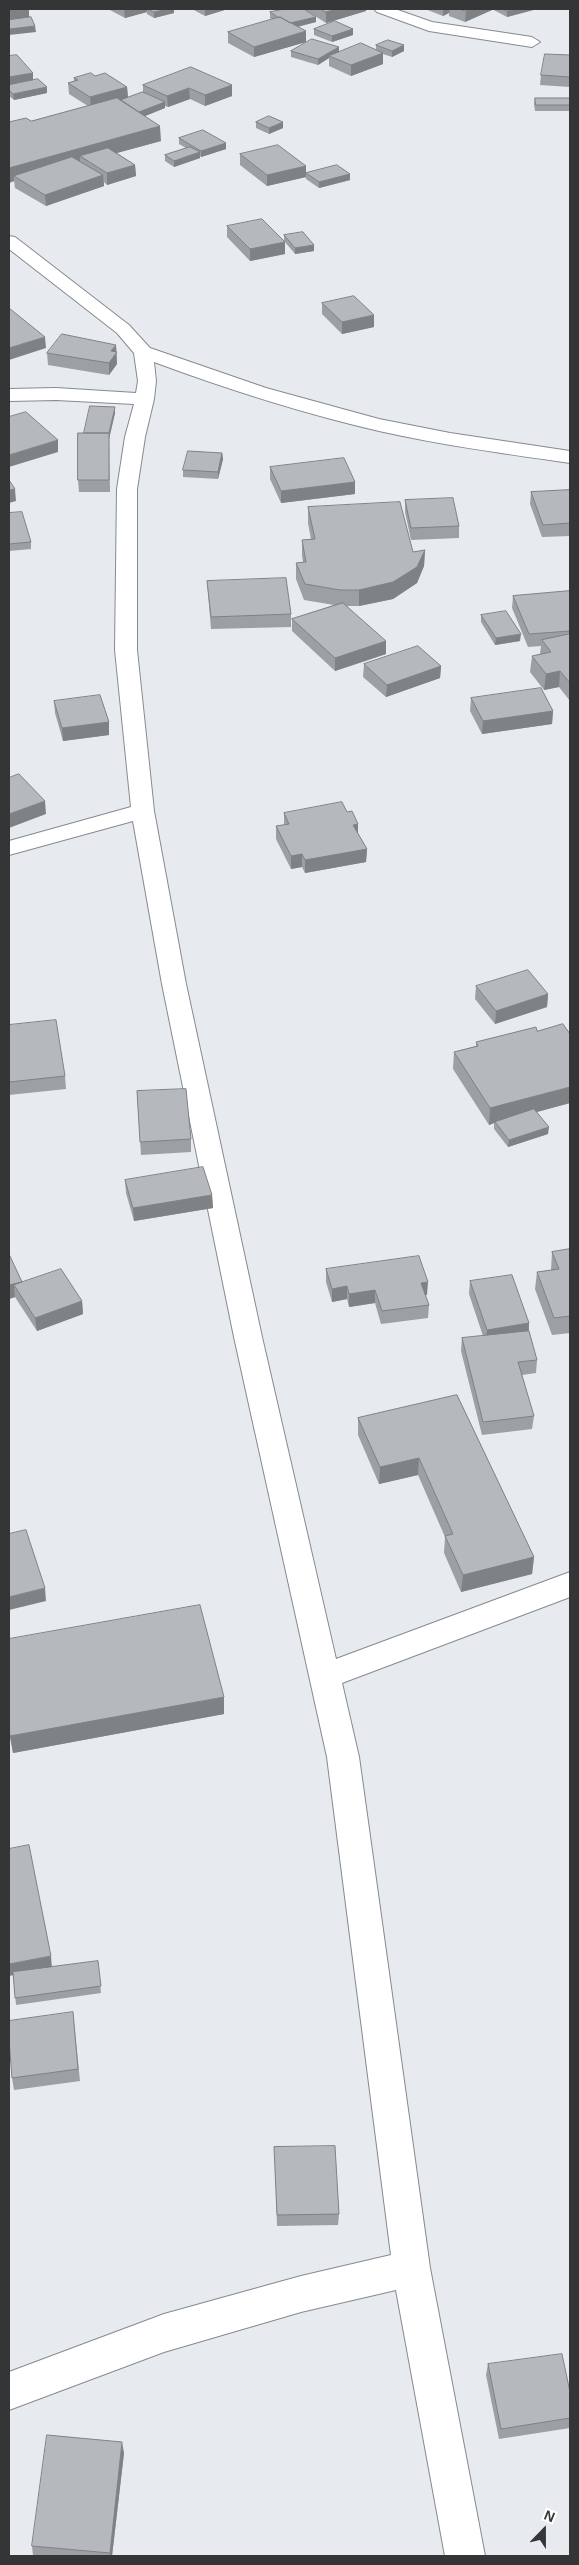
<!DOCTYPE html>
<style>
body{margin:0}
#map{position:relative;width:579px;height:2565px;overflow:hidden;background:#e7ebf0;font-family:Arial,sans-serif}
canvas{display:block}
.frame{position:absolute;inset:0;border:10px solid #333537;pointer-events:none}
.north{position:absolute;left:519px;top:2505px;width:50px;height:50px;-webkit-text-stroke:4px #fff;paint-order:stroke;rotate:22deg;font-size:14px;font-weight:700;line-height:20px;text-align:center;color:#333537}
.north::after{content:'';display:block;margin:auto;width:18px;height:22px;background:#333537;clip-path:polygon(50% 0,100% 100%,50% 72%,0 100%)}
</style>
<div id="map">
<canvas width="579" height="2565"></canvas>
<div class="frame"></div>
<div class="north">N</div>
</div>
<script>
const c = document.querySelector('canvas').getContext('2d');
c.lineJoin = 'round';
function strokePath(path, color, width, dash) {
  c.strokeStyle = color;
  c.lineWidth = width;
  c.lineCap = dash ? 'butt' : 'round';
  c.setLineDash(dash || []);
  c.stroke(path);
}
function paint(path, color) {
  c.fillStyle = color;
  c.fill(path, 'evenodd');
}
const minor = new Path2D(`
 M 374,9 L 395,9 L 432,22 L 532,37 L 540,42 L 532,47 L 429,31 L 377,12 Z
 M 9,236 L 15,237 L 129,325 L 150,348 L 266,388 L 379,419 L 450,433 L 570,451 L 570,463 C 506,454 442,445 379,431 C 302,413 227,389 154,362 L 156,381 L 154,399 L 145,437 L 137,489 L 137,650 L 154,811 L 186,984 L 262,1337 L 336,1659 L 570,1572 L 570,1597 L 342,1683 L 359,1757 L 430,2268 L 485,2556 L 445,2556 L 396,2290 L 301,2312 L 164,2352 L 9,2410 L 9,2372 L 164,2314 L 301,2276 L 391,2255 L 327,1757 L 234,1337 L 162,984 L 133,821 L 9,855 L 9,841 L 131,807 L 115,650 L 117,489 L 125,437 L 134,404 L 56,400 L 9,401 L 9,389 L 56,388 L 136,393 L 138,381 L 134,353 L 117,333 L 9,249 Z`);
const wall = new Path2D(`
 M 108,9 L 174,9 L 174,13 L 154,18 L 147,14 L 147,12 L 125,18 Z
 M 192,9 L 228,9 L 205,16 Z
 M 304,9 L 366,9 L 366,11 L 326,23 Z
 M 425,9 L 492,9 L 492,10 L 465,22 L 449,16 L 449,13 L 443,16 Z
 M 492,9 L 537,9 L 507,17 Z
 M 270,12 L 316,17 L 316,22 L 298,27 L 306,42 L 254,57 L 228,43 L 228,32 L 273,20 L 270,18 Z
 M 314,29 L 353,29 L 353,35 L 332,42 L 314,35 Z
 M 376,45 L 404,45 L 404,51 L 392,57 L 383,54 L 383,64 L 351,76 L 329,66 L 329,58 L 318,65 L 291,57 L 291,51 L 339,47 L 339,52 L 376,49 Z
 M 570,55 L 570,87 L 540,85 L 541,75 Z
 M 9,56 L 33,80 L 47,93 L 14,100 L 9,96 Z
 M 95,76 L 127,87 L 128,98 L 120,100 L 121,100 L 143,92 L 143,85 L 232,85 L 232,96 L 205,106 L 190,99 L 168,107 L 165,106 L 165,108 L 145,116 L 161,141 L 117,153 L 135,165 L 136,176 L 107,185 L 104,182 L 104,186 L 46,206 L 15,188 L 14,181 L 9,183 L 9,122 L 31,121 L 88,106 L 69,94 L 68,83 L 74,81 L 74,78 Z
 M 535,98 L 570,98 L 570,111 L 535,111 L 534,104 Z
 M 256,122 L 283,128 L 269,134 L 256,128 Z
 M 179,138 L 226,149 L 201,157 L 200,156 L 200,158 L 174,167 L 165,161 L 165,155 L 186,148 L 179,144 Z
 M 240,154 L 306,166 L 306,177 L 267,186 L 240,165 Z
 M 306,173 L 350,174 L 350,180 L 319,188 L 306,179 Z
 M 227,226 L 284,241 L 284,235 L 314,245 L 314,251 L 295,254 L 285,242 L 285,254 L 250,261 L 227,237 Z
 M 322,303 L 374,315 L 374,327 L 342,334 L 322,314 Z
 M 116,345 L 117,364 L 109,375 L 48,365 L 47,353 Z
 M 115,413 L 109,439 L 110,492 L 79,492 L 78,480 L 84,433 Z
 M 222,453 L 223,459 L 218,479 L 183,477 L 183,470 Z
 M 270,467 L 355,482 L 355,494 L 281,503 L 270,479 Z
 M 570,490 L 570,536 L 542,537 L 530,504 L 531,492 Z
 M 405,500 L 459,526 L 459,538 L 411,540 L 405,512 Z
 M 308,507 L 413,552 L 425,550 L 424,566 L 417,583 L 393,599 L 359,606 L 347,606 L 386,654 L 335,671 L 292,631 L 292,619 L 334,605 L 304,600 L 296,579 L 296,563 L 303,562 L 302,556 L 302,540 L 311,539 L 308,523 Z
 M 9,513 L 31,542 L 31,549 L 9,551 Z
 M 207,581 L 291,614 L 291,627 L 211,629 Z
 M 570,591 L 570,701 L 559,687 L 544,690 L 530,672 L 532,656 L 540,654 L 541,646 L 528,647 L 512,608 L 513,596 Z
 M 481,615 L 520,641 L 495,645 L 481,622 Z
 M 364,664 L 441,666 L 440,678 L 386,697 L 363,677 Z
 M 471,698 L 553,711 L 552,724 L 482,734 L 470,711 Z
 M 54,701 L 109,722 L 109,735 L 63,741 L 55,713 Z
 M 347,812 L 358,824 L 358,834 L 367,849 L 366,862 L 305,873 L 302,867 L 291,869 L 276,839 L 276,826 L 284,825 L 284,813 Z
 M 476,986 L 548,994 L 547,1007 L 495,1024 L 475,999 Z
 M 9,1025 L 65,1076 L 66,1089 L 9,1095 Z
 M 476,1042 L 570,1103 L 537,1112 L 548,1134 L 508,1147 L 494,1129 L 494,1123 L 489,1125 L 453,1069 L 454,1052 L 476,1046 Z
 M 137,1091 L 191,1139 L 191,1152 L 141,1155 Z
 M 125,1180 L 212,1195 L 213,1208 L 134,1221 L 126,1193 Z
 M 570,1249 L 570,1333 L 552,1335 L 535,1289 L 537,1272 L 551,1270 L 552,1252 Z
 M 9,1254 L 22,1282 L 82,1301 L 83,1314 L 37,1331 L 15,1297 L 9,1299 Z
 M 326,1269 L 427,1295 L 425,1295 L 429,1305 L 428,1318 L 381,1324 L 375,1303 L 349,1307 L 347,1299 L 332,1302 L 326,1282 Z
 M 470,1281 L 529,1323 L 529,1331 L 537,1360 L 536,1373 L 522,1375 L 534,1416 L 532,1429 L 482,1435 L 461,1351 L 462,1338 L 483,1336 L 469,1294 Z
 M 457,1395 L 534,1557 L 532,1574 L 461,1592 L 444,1553 L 445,1537 L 418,1475 L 379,1484 L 358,1435 L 358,1418 Z
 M 9,1639 L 224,1714 L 13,1753 L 9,1732 Z
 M 98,1961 L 101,1993 L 16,2005 L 13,1975 L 52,1967 Z
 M 73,2012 L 80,2081 L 14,2090 L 12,2078 Z
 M 275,2158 L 339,2214 L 338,2225 L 277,2226 Z
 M 488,2364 L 570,2392 L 570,2428 L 499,2439 L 486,2375 Z
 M 124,2453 L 112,2556 L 33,2556 L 32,2546 Z`);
const shadedWall = new Path2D(`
 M 9,9 L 29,9 L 29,18 L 9,21 Z
 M 124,9 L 147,9 L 147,12 L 125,18 Z
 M 168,9 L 174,9 L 174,13 L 154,18 L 154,12 Z
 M 205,9 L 228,9 L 205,16 Z
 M 337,9 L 366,9 L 366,11 L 326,23 L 326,12 Z
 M 443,9 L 450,9 L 449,13 L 443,16 Z
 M 471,9 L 492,9 L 492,10 L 465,22 L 466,11 Z
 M 517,9 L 537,9 L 507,17 L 507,11 Z
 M 316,17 L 316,22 L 287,29 L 287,23 Z
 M 35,26 L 36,32 L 9,35 L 9,29 Z
 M 353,29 L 353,35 L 332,42 L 332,36 Z
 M 306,31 L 306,42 L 254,57 L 254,47 Z
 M 404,45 L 404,51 L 392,57 L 392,51 Z
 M 339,47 L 339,53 L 329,56 L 329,58 L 318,65 L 318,59 Z
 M 383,53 L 383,64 L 351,76 L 351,65 Z
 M 33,73 L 33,84 L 9,88 L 9,77 Z
 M 232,85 L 232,96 L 205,106 L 205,95 Z
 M 47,87 L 47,93 L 14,100 L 13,94 Z
 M 127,87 L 128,98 L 91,108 L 90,97 Z
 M 189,88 L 190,99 L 168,107 L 167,96 Z
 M 165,102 L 165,108 L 135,120 L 135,114 Z
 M 283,122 L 283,128 L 269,134 L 269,128 Z
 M 160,126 L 161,141 L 87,161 L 80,156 L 80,163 L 14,176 L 14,181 L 9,183 L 9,168 Z
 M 226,143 L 226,149 L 201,157 L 201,151 Z
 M 200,152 L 200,158 L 174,167 L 174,161 Z
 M 135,165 L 136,176 L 107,185 L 107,173 Z
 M 306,166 L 306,177 L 267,186 L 267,175 Z
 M 350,174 L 350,180 L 319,188 L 319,182 Z
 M 103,175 L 104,186 L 46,206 L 45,195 Z
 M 285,242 L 285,254 L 250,261 L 250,249 Z
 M 314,245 L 314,251 L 295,254 L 295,248 Z
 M 374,315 L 374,327 L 342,334 L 342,322 Z
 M 45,337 L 46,348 L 9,360 L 9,348 Z
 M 116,345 L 117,364 L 109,375 L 109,363 L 111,351 Z
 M 115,407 L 115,413 L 109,439 L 110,492 L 109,435 Z
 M 58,440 L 58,452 L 9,467 L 9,455 Z
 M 222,453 L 223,459 L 218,479 L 218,472 Z
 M 355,482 L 355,494 L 281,503 L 281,491 Z
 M 15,489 L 16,501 L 9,503 L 9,490 Z
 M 425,550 L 424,566 L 417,583 L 393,599 L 359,606 L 359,590 Z
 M 521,634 L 520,641 L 495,645 L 496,638 Z
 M 386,641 L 386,654 L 335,671 L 335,658 Z
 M 441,666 L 440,678 L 386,697 L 387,685 Z
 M 560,671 L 559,687 L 544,690 L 546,674 Z
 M 553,711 L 552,724 L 482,734 L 483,721 Z
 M 109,722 L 109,735 L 63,741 L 62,728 Z
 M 45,801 L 46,814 L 9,828 L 9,814 Z
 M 358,824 L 358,837 L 353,825 Z
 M 367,849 L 366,862 L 305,873 L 305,860 Z
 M 302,854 L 302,867 L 291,869 L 291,856 Z
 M 548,994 L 547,1007 L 495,1024 L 496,1011 Z
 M 570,1087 L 570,1103 L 496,1123 L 495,1122 L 494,1123 L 489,1125 L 490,1108 Z
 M 549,1127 L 548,1134 L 508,1147 L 509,1140 Z
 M 212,1195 L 213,1208 L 134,1221 L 133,1208 Z
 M 22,1282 L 24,1295 L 14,1285 L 15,1297 L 9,1299 L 9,1285 Z
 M 428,1282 L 427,1295 L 420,1296 L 421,1283 Z
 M 347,1286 L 347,1299 L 332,1302 L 332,1289 Z
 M 375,1290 L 375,1303 L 349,1307 L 349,1294 Z
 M 82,1301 L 83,1314 L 37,1331 L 35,1318 Z
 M 529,1323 L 528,1336 L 486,1343 L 487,1330 Z
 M 419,1458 L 418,1475 L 379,1484 L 380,1467 Z
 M 534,1557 L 532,1574 L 461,1592 L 463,1575 Z
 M 45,1588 L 46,1601 L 9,1610 L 9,1597 Z
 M 224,1697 L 224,1714 L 13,1753 L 10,1736 Z
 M 51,1956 L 52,1968 L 9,1976 L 9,1964 Z
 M 122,2442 L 124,2453 L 112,2556 L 110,2556 L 110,2553 Z`);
const building = new Path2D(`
 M 148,9 L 168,9 L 154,12 Z
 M 285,9 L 304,9 L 316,17 L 290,23 L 280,17 L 279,18 L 270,12 Z
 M 321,9 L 337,9 L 326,12 Z
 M 459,9 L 471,9 L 466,11 Z
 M 503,9 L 517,9 L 507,11 Z
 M 31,17 L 35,26 L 9,29 L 9,20 Z
 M 280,17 L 306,31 L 254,47 L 228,32 Z
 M 335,21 L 353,29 L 332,36 L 314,29 Z
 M 312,39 L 339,47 L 318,59 L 291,51 Z
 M 388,40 L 404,45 L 392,51 L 376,45 Z
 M 361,43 L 383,53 L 351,65 L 329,56 Z
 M 545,54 L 570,55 L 570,77 L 541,75 Z
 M 17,55 L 33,73 L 9,77 L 9,56 Z
 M 191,67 L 232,85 L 205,95 L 189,88 L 167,96 L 143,85 Z
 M 91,73 L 95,76 L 105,73 L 127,87 L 90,97 L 68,83 L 78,80 L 74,78 Z
 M 38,79 L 47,87 L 13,94 L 9,90 L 9,85 Z
 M 143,92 L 165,102 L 139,112 L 121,100 Z
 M 117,98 L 160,126 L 9,168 L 9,122 L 26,118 L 31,121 Z
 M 535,98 L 570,98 L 570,105 L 536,105 Z
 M 269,116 L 283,122 L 269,128 L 256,122 Z
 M 203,130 L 226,143 L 201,151 L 179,138 Z
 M 278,145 L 306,166 L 267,175 L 240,154 Z
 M 190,147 L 200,152 L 174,161 L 165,155 Z
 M 108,148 L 135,165 L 107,173 L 80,156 Z
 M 72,157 L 103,175 L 45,195 L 14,176 Z
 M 337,165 L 350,174 L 319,182 L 306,173 Z
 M 262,219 L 285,242 L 250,249 L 227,226 Z
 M 303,232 L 314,245 L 295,248 L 284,235 Z
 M 354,296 L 374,315 L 342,322 L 322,303 Z
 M 9,308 L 45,337 L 9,348 Z
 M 62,334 L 116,345 L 111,351 L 117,352 L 109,363 L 47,353 Z
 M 90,406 L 115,407 L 109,433 L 84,433 Z
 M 26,412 L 58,440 L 9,455 L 9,417 Z
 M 78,433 L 109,433 L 109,480 L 78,480 Z
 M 188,451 L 222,453 L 218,472 L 183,470 Z
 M 344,458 L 355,482 L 281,491 L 270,467 Z
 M 9,480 L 15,489 L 9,490 Z
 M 570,490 L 570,523 L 543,525 L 531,492 Z
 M 453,498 L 459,526 L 411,528 L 405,500 Z
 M 400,502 L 413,552 L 425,550 L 417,567 L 393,582 L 359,590 L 340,590 L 305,584 L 296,563 L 306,562 L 302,540 L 315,539 L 308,507 Z
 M 22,512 L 31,542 L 9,544 L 9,513 Z
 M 286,578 L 291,614 L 211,617 L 207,581 Z
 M 570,591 L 570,631 L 529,634 L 513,596 Z
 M 343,603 L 386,641 L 335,658 L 292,619 Z
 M 506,611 L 521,634 L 496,638 L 481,615 Z
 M 570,634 L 570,683 L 560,671 L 546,674 L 532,656 L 551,652 L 542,640 Z
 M 418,646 L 441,666 L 387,685 L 364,664 Z
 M 541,688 L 553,711 L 483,721 L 471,698 Z
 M 100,695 L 109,722 L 62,728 L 54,701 Z
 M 19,774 L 45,801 L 9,814 L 9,778 Z
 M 342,802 L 347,812 L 352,811 L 358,824 L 353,825 L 367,849 L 305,860 L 302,854 L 291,856 L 276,826 L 289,824 L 284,813 Z
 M 528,970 L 548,994 L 496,1011 L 476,986 Z
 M 56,1020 L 65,1076 L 9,1082 L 9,1025 Z
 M 563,1024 L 570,1034 L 570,1087 L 490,1108 L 454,1052 L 478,1046 L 476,1042 L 536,1027 L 537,1031 Z
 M 186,1089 L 191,1139 L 140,1142 L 137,1091 Z
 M 534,1109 L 549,1127 L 509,1140 L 495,1122 Z
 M 203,1167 L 212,1195 L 133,1208 L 125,1180 Z
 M 570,1249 L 570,1316 L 554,1318 L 537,1272 L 559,1269 L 552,1252 Z
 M 9,1254 L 22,1282 L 9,1285 Z
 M 419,1256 L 428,1282 L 421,1283 L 429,1305 L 382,1311 L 375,1290 L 349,1294 L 347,1286 L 332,1289 L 326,1269 Z
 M 61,1269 L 82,1301 L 35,1318 L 14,1285 Z
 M 512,1275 L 529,1323 L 487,1330 L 470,1281 Z
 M 529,1331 L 537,1360 L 518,1362 L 534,1416 L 483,1422 L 462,1338 Z
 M 457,1395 L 534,1557 L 463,1575 L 445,1536 L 453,1534 L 419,1458 L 380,1467 L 358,1418 Z
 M 26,1530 L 45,1588 L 9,1597 L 9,1534 Z
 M 200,1605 L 224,1697 L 10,1736 L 9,1727 L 9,1639 Z
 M 29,1845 L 51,1956 L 9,1964 L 9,1849 Z
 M 98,1961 L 101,1986 L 15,1998 L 13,1972 Z
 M 73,2012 L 78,2069 L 12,2078 L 9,2040 L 9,2021 Z
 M 335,2146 L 339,2214 L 277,2215 L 274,2147 Z
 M 562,2354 L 570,2392 L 570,2418 L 501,2429 L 488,2364 Z
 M 47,2435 L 122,2442 L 110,2553 L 32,2546 Z`);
strokePath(minor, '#868a8f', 2);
paint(minor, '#fff');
paint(wall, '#9c9fa3');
paint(shadedWall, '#7f8285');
paint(building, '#b5b9be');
strokePath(building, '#7f8285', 1);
</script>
